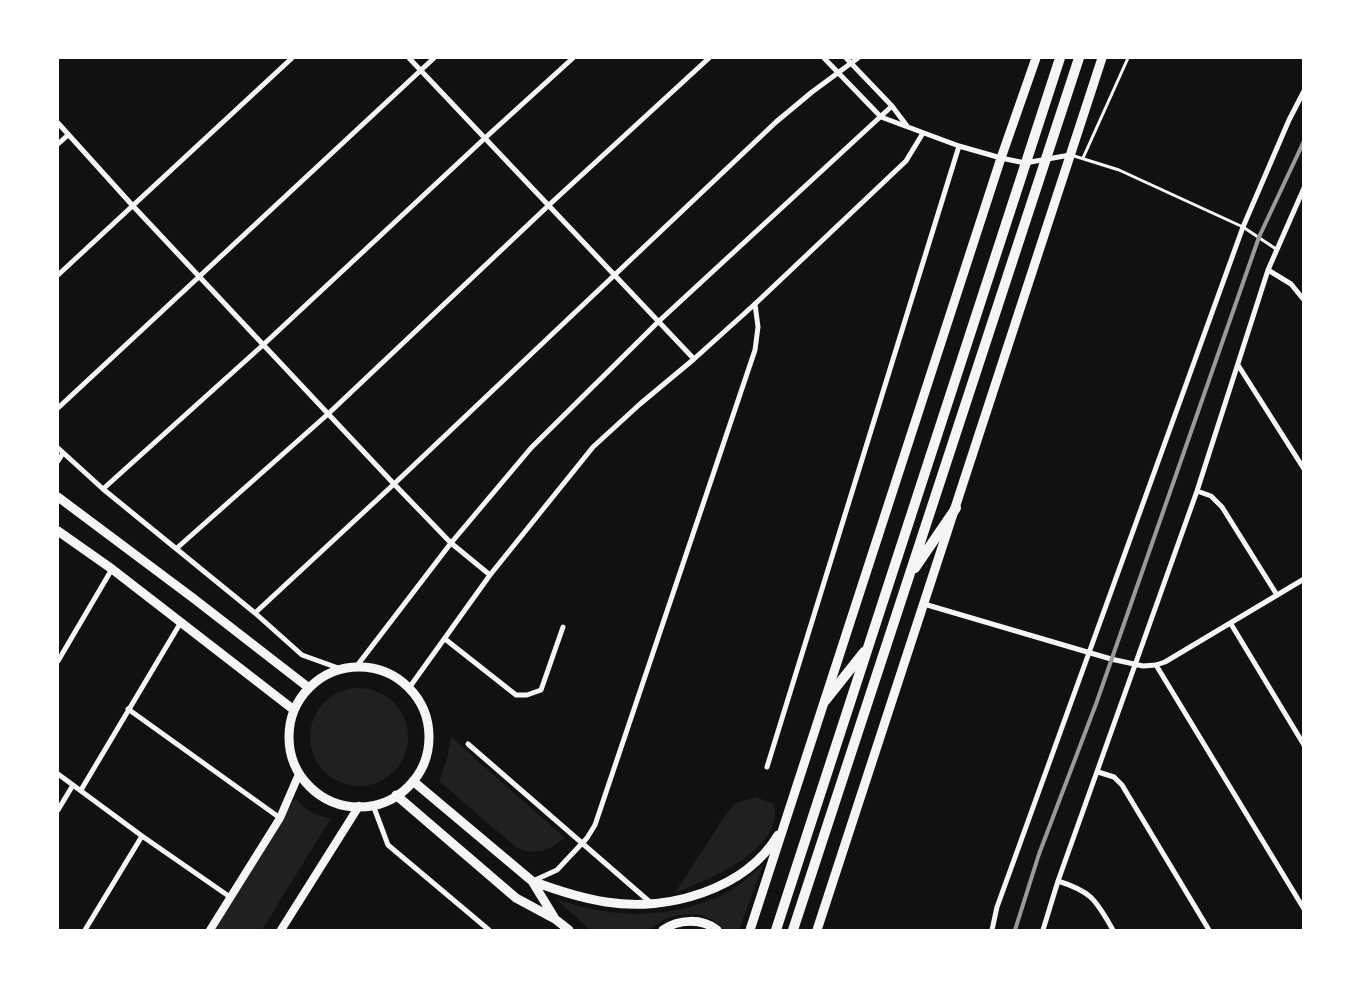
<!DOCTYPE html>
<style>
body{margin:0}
#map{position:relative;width:1361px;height:988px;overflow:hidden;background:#111;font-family:Signika,sans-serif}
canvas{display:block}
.frame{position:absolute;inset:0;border:59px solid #fff;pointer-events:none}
</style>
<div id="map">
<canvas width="1361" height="988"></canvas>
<div class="frame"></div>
</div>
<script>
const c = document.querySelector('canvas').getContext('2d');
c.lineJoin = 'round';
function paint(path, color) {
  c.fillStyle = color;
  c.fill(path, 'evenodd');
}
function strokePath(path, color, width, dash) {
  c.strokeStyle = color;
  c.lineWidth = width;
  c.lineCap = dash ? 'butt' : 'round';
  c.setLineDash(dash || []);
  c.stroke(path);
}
const green = new Path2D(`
 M310 737a49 49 0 1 1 98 0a49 49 0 1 1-98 0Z
 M 451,737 L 565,838 C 548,851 537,856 517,848 L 439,781 L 447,759 Z
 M 756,797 L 773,804 C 774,807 776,812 775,815 C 773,854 705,881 675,893 L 726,814 L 736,803 Z
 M 295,798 C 305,809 316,817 331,818 L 262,930 L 213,930 Z
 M 763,865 L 739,930 L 725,930 L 711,919 L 697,914 L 678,915 L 665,919 L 649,930 L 590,930 L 556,899 C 613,920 680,920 733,889 C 743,882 753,873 763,865 Z`);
const service = new Path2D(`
 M 1071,155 L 1119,170 L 1243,227 L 1276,249
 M 1083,158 L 1128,58`);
const minor = new Path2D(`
 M 409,58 L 694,359
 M 824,58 L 881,117 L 959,146 L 1001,158 L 1025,163 L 1070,155
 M 846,58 L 892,106 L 907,126
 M 58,123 L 133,206 L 394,484 L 451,543 L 490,575
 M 58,144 L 68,135
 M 1268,270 L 1291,284 L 1304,300
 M 58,275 L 292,58
 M 1238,365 L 1304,469
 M 58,408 L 434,58
 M 58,448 L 103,489 L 255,613 L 302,655 L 341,669
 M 58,461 L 63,453
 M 103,489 L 263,345 L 485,138 L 573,58
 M 1197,491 L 1211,496 L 1222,507 L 1277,595
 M 177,548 L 328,414 L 549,205 L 709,58
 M 924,604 L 1111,659 L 1143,666 L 1156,665 L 1165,662 L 1304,579
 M 255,613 L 394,484 L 776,122 L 812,92 L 858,58
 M 1231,624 L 1304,745
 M 445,639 L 516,695 L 527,695 L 541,690 L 563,627
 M 58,661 L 112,569
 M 1156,665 L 1304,909
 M 356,667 L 451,543 L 531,448 L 658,322 L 892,106
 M 409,688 L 490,575 L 593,447 L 640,404 L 694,359 L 755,304 L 906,161 L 923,133
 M 128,709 L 280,818
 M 468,744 L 651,903
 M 767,767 L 959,146
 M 1098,772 L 1114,777 L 1122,785 L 1209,930
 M 58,774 L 142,836 L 230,897
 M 81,790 L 181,622
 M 373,805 L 388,845 L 489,930
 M 58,810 L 73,785
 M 533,881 L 557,870 L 587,838 L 595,825 L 755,350 L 758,327 L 755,304
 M 1058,881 C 1093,892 1096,901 1113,930
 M 85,930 L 142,836
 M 992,930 L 997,907 L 1243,227 L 1289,120 L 1304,91
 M 1043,930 L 1058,881 L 1197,491 L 1268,270 L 1304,188`);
const tertiary = new Path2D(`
 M 210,930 L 280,818 L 299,774
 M 281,930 L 359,806`);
const primary = new Path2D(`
 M 58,497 L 193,598 L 309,688
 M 58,531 L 112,569 L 294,710
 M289 737a70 70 0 1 1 140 0a70 70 0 1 1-140 0Z
 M 413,781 L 532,881 L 554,917
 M 396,795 L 516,898 L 555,919 L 569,930
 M 532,881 C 556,890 580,898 606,902 C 667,912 745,890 778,835
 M 663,930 C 678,919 702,918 717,930
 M 750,930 L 1001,158 L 1036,58
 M 817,930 L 1102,58`);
const trunk = new Path2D(`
 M 915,568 L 956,508
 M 825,701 L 864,652
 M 776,930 L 1060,58
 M 793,930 L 1079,58`);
const rail = new Path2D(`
 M 1015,930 L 1039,854 L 1096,704 L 1259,237 L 1304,141`);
paint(green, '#202020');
strokePath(service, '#f5f5f5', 3);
strokePath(minor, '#f5f5f5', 5);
strokePath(tertiary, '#f5f5f5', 8);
strokePath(primary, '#f5f5f5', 9);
strokePath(trunk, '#f5f5f5', 10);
strokePath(rail, '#9a9a9a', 4);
</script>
